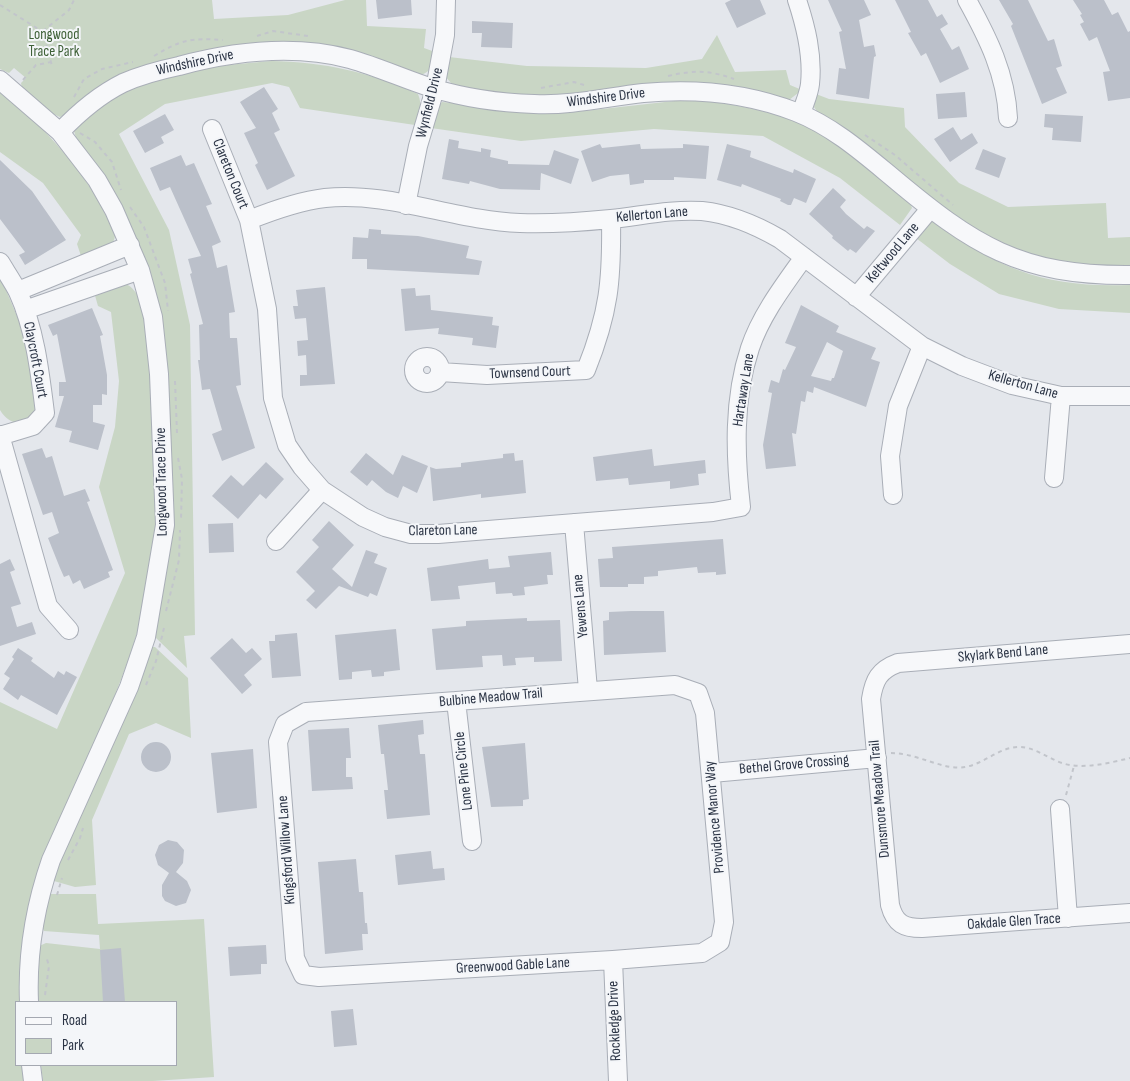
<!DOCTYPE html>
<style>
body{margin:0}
#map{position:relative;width:1130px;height:1081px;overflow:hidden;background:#e4e7ec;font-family:"Sofia Sans Condensed",sans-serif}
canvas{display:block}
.legend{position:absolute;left:15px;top:1001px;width:162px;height:65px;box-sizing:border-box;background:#f4f6f9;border:1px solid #a4a8b1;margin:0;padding:6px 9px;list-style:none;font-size:15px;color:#2b3445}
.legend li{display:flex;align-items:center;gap:10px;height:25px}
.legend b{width:25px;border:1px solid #a4a8b1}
</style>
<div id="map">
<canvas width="1130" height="1081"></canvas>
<ul class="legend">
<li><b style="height:6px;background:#f7f8fa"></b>Road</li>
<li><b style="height:14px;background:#c9d6c5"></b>Park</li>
</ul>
</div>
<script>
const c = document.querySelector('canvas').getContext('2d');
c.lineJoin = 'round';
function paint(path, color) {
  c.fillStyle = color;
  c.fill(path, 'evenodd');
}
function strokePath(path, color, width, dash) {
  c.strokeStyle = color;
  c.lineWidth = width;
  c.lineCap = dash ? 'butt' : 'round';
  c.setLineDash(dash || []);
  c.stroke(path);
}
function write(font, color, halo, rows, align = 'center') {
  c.font = font + ' "Sofia Sans Condensed",sans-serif';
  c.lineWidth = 4;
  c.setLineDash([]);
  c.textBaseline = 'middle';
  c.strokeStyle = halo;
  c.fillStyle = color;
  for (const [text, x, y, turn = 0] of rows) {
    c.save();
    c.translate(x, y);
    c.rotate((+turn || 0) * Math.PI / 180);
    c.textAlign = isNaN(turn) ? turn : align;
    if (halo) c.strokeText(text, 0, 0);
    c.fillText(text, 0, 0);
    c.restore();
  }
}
const green = new Path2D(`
 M 0,0 L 212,0 L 214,19 L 288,15 L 345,0 L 366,0 L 367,26 L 426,29 L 424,48 L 435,52 C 432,67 431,74 415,76 L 233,47 L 60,117 L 49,112 L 22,88 L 21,83 L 26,78 L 14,68 L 9,73 L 0,69 Z
 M 717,35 L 735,72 L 786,70 L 790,85 L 802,90 L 789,100 L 526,98 L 461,88 L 451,83 L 445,76 L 449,57 L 527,66 L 646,68 L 702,59 Z
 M 271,61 C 324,62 370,72 418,94 C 423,106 419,114 415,125 L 300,108 L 289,87 L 272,83 L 165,104 L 119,134 L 169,230 L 190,325 L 195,635 L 184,636 L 187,668 L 156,638 L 154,632 L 169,557 L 172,512 L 158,310 L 77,141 L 74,131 C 123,74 201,67 271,61 Z
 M 0,89 C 41,125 76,161 103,208 C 108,216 116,226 115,236 C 113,251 94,255 82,259 L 77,244 L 81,235 L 43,183 L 0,152 Z
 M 816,94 L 829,99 L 904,108 L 905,127 L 959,183 L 1008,207 L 1106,203 L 1108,238 L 1130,237 L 1130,272 L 1014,254 L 959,221 L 858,138 L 818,113 L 814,107 Z
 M 692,99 C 733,104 772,110 810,128 C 847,145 878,175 909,200 L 912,208 L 900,225 L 840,178 L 763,136 L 654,129 L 521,141 L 431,128 L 436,110 L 442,102 L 549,112 L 584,111 Z
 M 935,221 C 999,271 1049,288 1130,285 L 1130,313 L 1059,309 L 999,294 L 950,264 L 916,238 L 928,222 Z
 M 0,276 L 23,330 L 37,405 C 32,426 11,429 0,410 Z
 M 126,284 C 150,295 149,352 150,375 C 153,430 160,495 154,549 C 147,621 120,686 91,751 C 73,793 56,835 38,876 C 25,917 17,959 20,1002 L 16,1002 L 16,1065 L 176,1065 L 176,1002 L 36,1002 L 37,947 L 46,943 L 100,949 L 99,935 L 44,931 L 41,924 L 46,899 L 51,894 L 96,894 L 98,924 L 204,919 L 214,1077 L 153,1081 L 43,1081 L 41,1065 L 22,1067 L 28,1075 L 28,1081 L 0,1081 L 0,702 L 57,729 L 125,573 L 99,487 L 115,427 L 119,381 L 111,312 L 98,306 L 94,292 Z
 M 150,647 L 155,647 L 188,678 L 191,738 L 156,723 L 129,734 L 92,820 L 96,885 L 75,887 L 54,881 L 53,873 Z`);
const building = new Path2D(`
 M 376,0 L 411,0 L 412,15 L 378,19 Z
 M 731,0 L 760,0 L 766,14 L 737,28 L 725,3 Z
 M 828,0 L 864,0 L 871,15 L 859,20 L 864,47 L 874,45 L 876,56 L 874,57 L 869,99 L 836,94 L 839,68 L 846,69 L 839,32 L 842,31 Z
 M 895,0 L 928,0 L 937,17 L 942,14 L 948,24 L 940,29 L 952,50 L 959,46 L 969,69 L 940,83 L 926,53 L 921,56 L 908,33 L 911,32 Z
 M 999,0 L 1028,0 L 1048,41 L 1054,39 L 1062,66 L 1056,68 L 1067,93 L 1042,104 L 1011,26 L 1013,24 Z
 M 1073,0 L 1104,0 L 1112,15 L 1118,12 L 1128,32 L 1130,31 L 1130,98 L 1108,101 L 1103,72 L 1110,71 L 1097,37 L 1089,41 L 1080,24 L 1084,22 L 1080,15 L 1082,14 Z
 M 472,21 L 513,23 L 512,48 L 481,47 L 482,33 L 472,33 Z
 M 264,87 L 278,109 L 272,113 L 280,130 L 274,133 L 295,176 L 267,190 L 255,165 L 258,163 L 244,133 L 256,128 L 240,102 Z
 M 965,92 L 967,117 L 938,119 L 936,94 Z
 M 165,114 L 174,130 L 161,137 L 164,143 L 145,153 L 133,131 Z
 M 1045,114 L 1083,116 L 1081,142 L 1052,140 L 1053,128 L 1044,127 Z
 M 953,127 L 961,140 L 972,133 L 978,143 L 950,162 L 934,139 Z
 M 449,139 L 459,141 L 458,148 L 481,152 L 481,148 L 491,150 L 490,157 L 508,161 L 508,164 L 549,165 L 554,150 L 579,159 L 571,184 L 541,173 L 540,190 L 500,189 L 470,181 L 469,184 L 442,179 Z
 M 600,144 L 602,148 L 640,144 L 641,149 L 683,148 L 683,144 L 709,146 L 706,179 L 674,177 L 674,180 L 644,180 L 644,183 L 630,185 L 629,174 L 610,176 L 592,182 L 581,151 Z
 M 727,144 L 751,151 L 750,157 L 793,173 L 794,169 L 816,179 L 806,203 L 794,198 L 791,205 L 788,205 L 780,201 L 781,199 L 742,184 L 741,187 L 717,180 Z
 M 983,149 L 1006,158 L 999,178 L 975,169 Z
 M 181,155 L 186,166 L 194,163 L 212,204 L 206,206 L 221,242 L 212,246 L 217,268 L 227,265 L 235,312 L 229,313 L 230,338 L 237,338 L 241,385 L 236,386 L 255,448 L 222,461 L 212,434 L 222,430 L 210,389 L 202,390 L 198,360 L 200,360 L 199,325 L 203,324 L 190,274 L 192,273 L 188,259 L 201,256 L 170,187 L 160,191 L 150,168 Z
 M 0,160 L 32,191 L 66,240 L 25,265 L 19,255 L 25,252 L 0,219 Z
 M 833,188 L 846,200 L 840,207 L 846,214 L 864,229 L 867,226 L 875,231 L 856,253 L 850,249 L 848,251 L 832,238 L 833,236 L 809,214 Z
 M 369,229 L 381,230 L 381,234 L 418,236 L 469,246 L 466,258 L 482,261 L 479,275 L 367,269 L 367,259 L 352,259 L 353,237 L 368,238 Z
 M 325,287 L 335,384 L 300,386 L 300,375 L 307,375 L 306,355 L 298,356 L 297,341 L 308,340 L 306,318 L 295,319 L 293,306 L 298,306 L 296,290 Z
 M 415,288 L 416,296 L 430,295 L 431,310 L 493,317 L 492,325 L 499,326 L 496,348 L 472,345 L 473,338 L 438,334 L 439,328 L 405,331 L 401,289 Z
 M 801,305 L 839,326 L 836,332 L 876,348 L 871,359 L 880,362 L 866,407 L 814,387 L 813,393 L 807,391 L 805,402 L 801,401 L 796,434 L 792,433 L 796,466 L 766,469 L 763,445 L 772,393 L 768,392 L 771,380 L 779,383 L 783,369 L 785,370 L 796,347 L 785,343 ZM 827,342 L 843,351 L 834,378 L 832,378 L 831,381 L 811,376 Z
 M 92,308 L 103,335 L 100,336 L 107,375 L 107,395 L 102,394 L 102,405 L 93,405 L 93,422 L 105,425 L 98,450 L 69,442 L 72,431 L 55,427 L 64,396 L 59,396 L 59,382 L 66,382 L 57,334 L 53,336 L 48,325 Z
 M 42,448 L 46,458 L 52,456 L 64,496 L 85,489 L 90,501 L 87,502 L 113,570 L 108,572 L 110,577 L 84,589 L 80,580 L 73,584 L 69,575 L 64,577 L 60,568 L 48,538 L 59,533 L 52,512 L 43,515 L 22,454 Z
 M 652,449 L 654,466 L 705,460 L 706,473 L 698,474 L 699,485 L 670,489 L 670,481 L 629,485 L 628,478 L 596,481 L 593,457 Z
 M 366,453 L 393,475 L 402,455 L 428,466 L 417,493 L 403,486 L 398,498 L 386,492 L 372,480 L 367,486 L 350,472 Z
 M 514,453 L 515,461 L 523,460 L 526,493 L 481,498 L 481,494 L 433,501 L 430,467 L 436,469 L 461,467 L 461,463 L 503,458 L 503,454 Z
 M 266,462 L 284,479 L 266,499 L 260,494 L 238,519 L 212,496 L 231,475 L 243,486 Z
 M 329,521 L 354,545 L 332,569 L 352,587 L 366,550 L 378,554 L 374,563 L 387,568 L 377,596 L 370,593 L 368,597 L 339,586 L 316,609 L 306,600 L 315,591 L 296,572 L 319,547 L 312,540 Z
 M 233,523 L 234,552 L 209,553 L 208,524 Z
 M 723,539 L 726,574 L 716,575 L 716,572 L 698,573 L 697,567 L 658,571 L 658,576 L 644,577 L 644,584 L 628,584 L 628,587 L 600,587 L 598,559 L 613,558 L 612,547 Z
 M 551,552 L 553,575 L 547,575 L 548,584 L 524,587 L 525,595 L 513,596 L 512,593 L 496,594 L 495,582 L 458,586 L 460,599 L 431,601 L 427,568 L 488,559 L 489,569 L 510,567 L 508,556 Z
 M 10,559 L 15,570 L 10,572 L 21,604 L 11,607 L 17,627 L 32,622 L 36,634 L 0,646 L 0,564 Z
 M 631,611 L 664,611 L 666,652 L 604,655 L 603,621 L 609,620 L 609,612 Z
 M 527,618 L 527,621 L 560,620 L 562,661 L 534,662 L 534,657 L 515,658 L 516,665 L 503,666 L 502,655 L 482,656 L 483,667 L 436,670 L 432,629 L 466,626 L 466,621 Z
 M 396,629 L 400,670 L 384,672 L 384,676 L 372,677 L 371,670 L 352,672 L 352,679 L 339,680 L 335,635 Z
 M 297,633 L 301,676 L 272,678 L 269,641 L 275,641 L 275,635 Z
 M 232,638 L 246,653 L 252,648 L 262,659 L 244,675 L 252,685 L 242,694 L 210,658 Z
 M 18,648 L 33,658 L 31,661 L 54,678 L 58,671 L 64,675 L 66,671 L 77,677 L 57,715 L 21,695 L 18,700 L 3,689 L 10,678 L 4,674 L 14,659 L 12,657 Z
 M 423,720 L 424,734 L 418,735 L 420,754 L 425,754 L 430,815 L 387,819 L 384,790 L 388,790 L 384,754 L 381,754 L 378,725 Z
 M 349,728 L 351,758 L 346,758 L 346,777 L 352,777 L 353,789 L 312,791 L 308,730 Z
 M141 757a15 15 0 1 1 30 0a15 15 0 1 1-30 0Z
 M 525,743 L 529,799 L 523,800 L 523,806 L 491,807 L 482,747 Z
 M 253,749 L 257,808 L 217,813 L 211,753 Z
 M 168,840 L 177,842 L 184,850 L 183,863 L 176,872 L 187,881 L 191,890 L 186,903 L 176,906 L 165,901 L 162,896 L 162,885 L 169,873 L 158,865 L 155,855 L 159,845 Z
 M 431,851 L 433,869 L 444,868 L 445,880 L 398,885 L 395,855 Z
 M 356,859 L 359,892 L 363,892 L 365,923 L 367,923 L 368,934 L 362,934 L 363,950 L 325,954 L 318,862 Z
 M 266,945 L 267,964 L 261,964 L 261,974 L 230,976 L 228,947 Z
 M 121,948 L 125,1002 L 103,1002 L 100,950 Z
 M 353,1009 L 357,1045 L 334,1047 L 331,1011 Z`);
const path = new Path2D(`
 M 0,5 L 43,32 L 52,66
 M 43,31 L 69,10 L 74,0
 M 257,36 L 273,31 L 308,36
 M 154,56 C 182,39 191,38 223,40
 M 668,76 C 694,70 709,70 734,79
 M 23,80 L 36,65 L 51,62
 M 541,88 L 574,82 L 584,85
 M 74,97 L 84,79 L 102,69 L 133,62
 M 80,133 L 95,142 L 112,162 L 121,190
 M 865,135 L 895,155 L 953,205
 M 130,207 L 144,227 L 165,283 L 168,311
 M 175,381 L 177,433
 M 178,458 L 182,479 L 181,520
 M 166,611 L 179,560 L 180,530
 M 146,685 L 156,661 L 164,628
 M 891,753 C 917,753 944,771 965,767 C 984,764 999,747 1019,747 C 1035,747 1047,758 1062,763 C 1082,770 1109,763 1130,758
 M 1066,795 L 1074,766
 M 68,860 L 80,838 L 83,828
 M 57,895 L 62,878
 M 45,995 L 49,966 L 46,956`);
const minor = new Path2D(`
 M 797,0 C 806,27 813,55 810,84 C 809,94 804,104 801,114
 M 967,0 C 988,38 1006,74 1008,118
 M 0,80 L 60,132 L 97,180 L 114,210 L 140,270 L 153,317 L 159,374 L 165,525 L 146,637 L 129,687 L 51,860 C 35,906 27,954 29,1002
 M 212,129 L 249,220 L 267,309 L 273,398 L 287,445 L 302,467 L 322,490 L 363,517 L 385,527 L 411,534 L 438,534 L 713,512 L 741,507 C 735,455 733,399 750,348 C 761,315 784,285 804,257
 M 60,132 C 79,112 99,95 123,83 C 141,75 160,70 179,66 C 235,51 293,44 350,59 C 378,67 404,79 432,88 C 465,98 500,103 534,104 C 571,106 607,97 643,93 C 696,88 747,93 796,112 C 832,126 863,153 892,177 C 973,245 1020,276 1130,275
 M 406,205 L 418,146 L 435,89 L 445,35 L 446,0
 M 249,220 C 274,210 299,201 325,198 C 390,191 455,221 520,223 C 551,224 581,222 611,219 C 641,216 671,209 702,211 C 730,214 756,225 780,239 L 922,346 L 962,366 L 1012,385 L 1061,396 L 1130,396
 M 0,262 C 6,272 13,282 18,292 C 35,329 40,373 45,413 L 33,426 L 0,436
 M 18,291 L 130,245
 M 856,297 L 930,209
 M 25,310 L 140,270
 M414 370a13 13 0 1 1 26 0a13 13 0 1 1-26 0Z
 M 440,372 L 487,375 L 586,370 C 609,313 612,280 611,219
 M 0,435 L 48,606 L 69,630
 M 1054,478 L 1061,396
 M 893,495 L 890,456 L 898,406 L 922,346
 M 574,523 L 588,690
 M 276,541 L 322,490
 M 1130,644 L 898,663 C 879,670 874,680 871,699 L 890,905 C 895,924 904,928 922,928 L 1130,913
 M 675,685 L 698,693 L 705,713 L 724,922 L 720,942 L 702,953 L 613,960 L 319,977 L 303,975 L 295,958 L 278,742 L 285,724 L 306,712 Z
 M 456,701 L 472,841
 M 712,773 L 877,758
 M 1060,809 L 1068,918
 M 613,960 L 618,1081
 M 31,1065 L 33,1081`);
const parkNames = [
 ["Longwood",54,35],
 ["Trace Park",54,52]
];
const streetNames = [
 ["Windshire Drive",195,63,-12],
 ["Windshire Drive",606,98,-7],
 ["Wynfield Drive",430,103,-76],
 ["Clareton Court",230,174,68],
 ["Kellerton Lane",652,215,-5],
 ["Keltwood Lane",893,253,-50],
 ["Claycroft Court",35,360,79],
 ["Townsend Court",530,373,-2],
 ["Kellerton Lane",1023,385,16],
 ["Hartaway Lane",744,390,-81],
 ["Longwood Trace Drive",162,482,-91],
 ["Clareton Lane",443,531,-1],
 ["Yewens Lane",581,606,-95],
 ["Skylark Bend Lane",1003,654,-5],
 ["Bulbine Meadow Trail",491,698,-5],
 ["Bethel Grove Crossing",794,765,-5],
 ["Lone Pine Circle",464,771,-96],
 ["Dunsmore Meadow Trail",880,799,-95],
 ["Providence Manor Way",715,817,-95],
 ["Kingsford Willow Lane",287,850,-94],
 ["Oakdale Glen Trace",1014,922,-4],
 ["Greenwood Gable Lane",513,966,-3],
 ["Rockledge Drive",615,1021,-92]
];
paint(green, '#c9d6c5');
paint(building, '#bbc0ca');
strokePath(minor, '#a9aeb7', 20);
strokePath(path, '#c2c5cb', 2, [4, 4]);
strokePath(minor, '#f7f8fa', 18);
write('15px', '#3f6138', '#f4f6f9', parkNames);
write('15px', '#2b3445', '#f4f6f9', streetNames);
</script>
